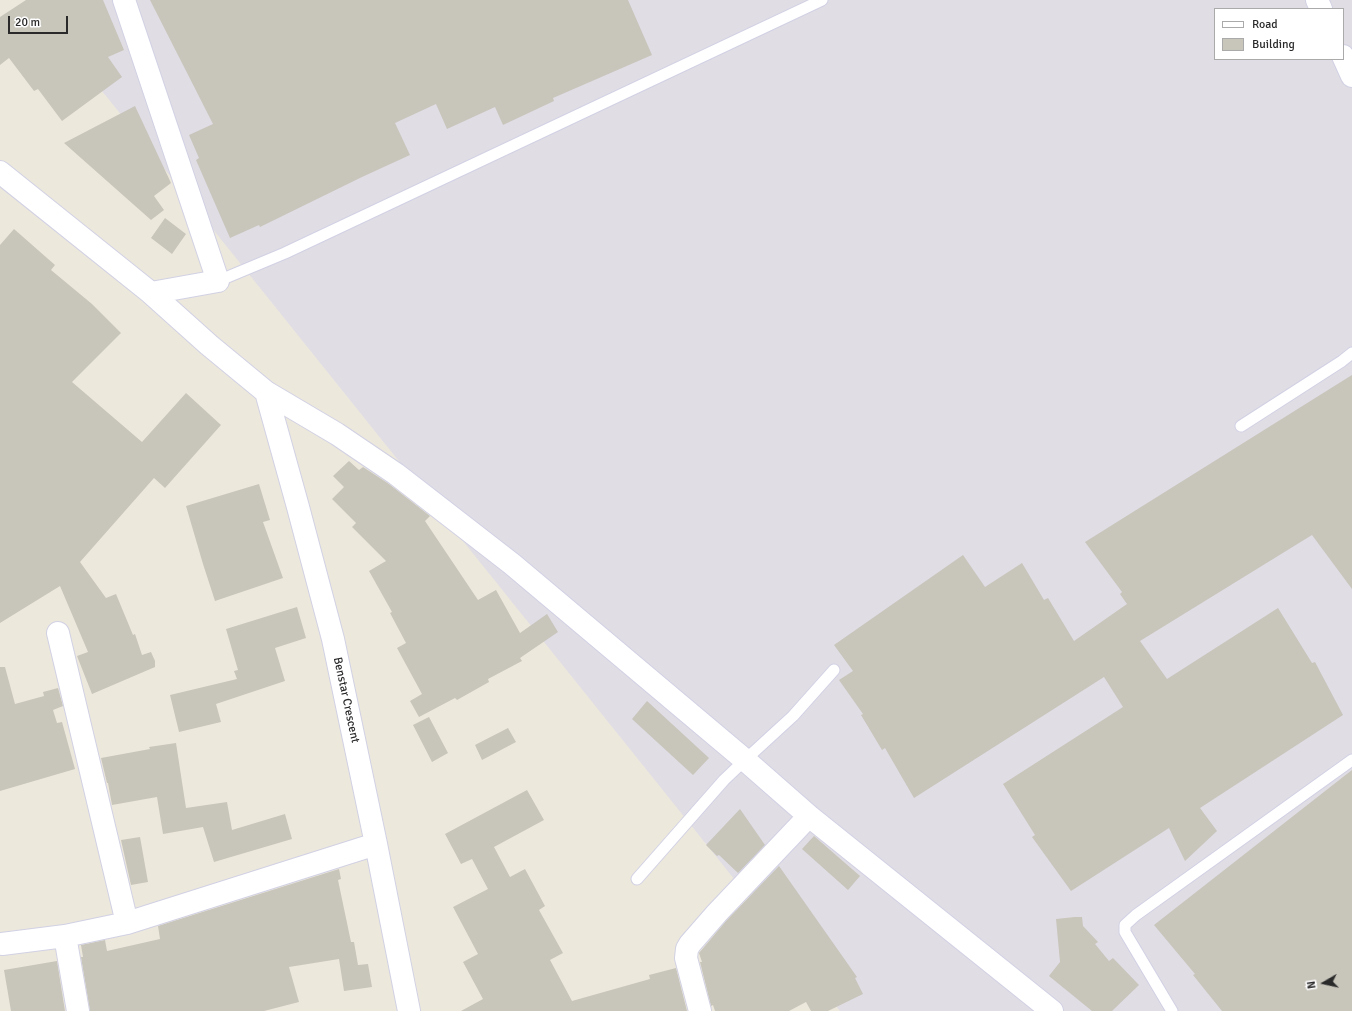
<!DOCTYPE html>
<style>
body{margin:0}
#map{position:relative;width:1352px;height:1011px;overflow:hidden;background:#ede8dc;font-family:Signika,sans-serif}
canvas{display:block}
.legend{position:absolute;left:1214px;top:8px;width:130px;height:52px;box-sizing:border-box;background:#fff;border:1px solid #aaa;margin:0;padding:5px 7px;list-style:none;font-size:12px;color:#2a2a2a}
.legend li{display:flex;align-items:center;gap:8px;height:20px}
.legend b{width:20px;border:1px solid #aaa}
.north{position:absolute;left:1304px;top:963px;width:40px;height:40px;-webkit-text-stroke:3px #fff;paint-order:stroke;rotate:261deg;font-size:11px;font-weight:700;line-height:16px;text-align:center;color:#2a2a2a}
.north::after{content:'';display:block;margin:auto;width:14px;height:18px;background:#2a2a2a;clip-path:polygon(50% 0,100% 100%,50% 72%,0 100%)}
.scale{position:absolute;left:8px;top:16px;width:60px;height:18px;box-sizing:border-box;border:2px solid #2a2a2a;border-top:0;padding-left:5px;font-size:12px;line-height:14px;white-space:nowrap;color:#2a2a2a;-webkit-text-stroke:3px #fff;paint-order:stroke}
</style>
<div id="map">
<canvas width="1352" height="1011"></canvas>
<ul class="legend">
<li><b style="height:5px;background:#fff"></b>Road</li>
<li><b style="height:11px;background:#c8c5bb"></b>Building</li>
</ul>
<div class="north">N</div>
<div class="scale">20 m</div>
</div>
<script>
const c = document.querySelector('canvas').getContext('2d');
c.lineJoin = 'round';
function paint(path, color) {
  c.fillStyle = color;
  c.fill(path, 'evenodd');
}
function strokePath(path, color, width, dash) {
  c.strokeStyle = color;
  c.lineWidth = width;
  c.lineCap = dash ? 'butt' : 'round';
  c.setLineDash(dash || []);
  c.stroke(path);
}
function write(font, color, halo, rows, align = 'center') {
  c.font = font + ' Signika,sans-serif';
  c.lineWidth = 3;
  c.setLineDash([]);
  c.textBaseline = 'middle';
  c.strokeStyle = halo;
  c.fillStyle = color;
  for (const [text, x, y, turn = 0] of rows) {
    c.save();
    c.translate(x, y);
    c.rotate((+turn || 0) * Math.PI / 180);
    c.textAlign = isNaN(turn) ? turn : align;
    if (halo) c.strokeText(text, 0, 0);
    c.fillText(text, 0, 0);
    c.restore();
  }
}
const industrial = new Path2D(`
 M 29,0 L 1352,0 L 1352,1011 L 840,1011 ZM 1215,9 L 1343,9 L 1343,59 L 1215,59 Z`);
const building = new Path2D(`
 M 26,0 L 103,0 L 124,50 L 108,57 L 122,77 L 62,121 L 38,89 L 34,91 L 9,58 L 0,65 L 0,17 Z
 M 150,0 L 628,0 L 652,55 L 553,98 L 554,101 L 503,125 L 495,107 L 447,129 L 436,104 L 395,123 L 410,155 L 362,177 L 260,227 L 259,225 L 230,238 L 196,160 L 199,158 L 189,135 L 213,124 Z
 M 135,106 L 171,183 L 154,196 L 164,210 L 151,220 L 64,143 Z
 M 165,218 L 186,234 L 172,254 L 151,238 Z
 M 14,229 L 55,265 L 51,270 L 92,304 L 121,333 L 72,382 L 142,442 L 186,393 L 221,425 L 165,488 L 154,478 L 80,562 L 106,598 L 116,594 L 133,635 L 135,634 L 142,655 L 151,652 L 155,661 L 155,667 L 92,694 L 77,656 L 88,652 L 60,586 L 0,623 L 0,245 Z
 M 1352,375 L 1352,589 L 1312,535 L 1140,641 L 1167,679 L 1278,608 L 1312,663 L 1315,662 L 1343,715 L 1200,808 L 1217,831 L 1185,861 L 1169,828 L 1071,891 L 1032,837 L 1035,835 L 1003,784 L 1123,707 L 1104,677 L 914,798 L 885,748 L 882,750 L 861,715 L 863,714 L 839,680 L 853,671 L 834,645 L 963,555 L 985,587 L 1022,563 L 1044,600 L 1048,598 L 1074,641 L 1127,604 L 1120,594 L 1122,592 L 1085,542 Z
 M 349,461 L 359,470 L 363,467 L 389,484 L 430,516 L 425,521 L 478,600 L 496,590 L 520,633 L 547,614 L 558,632 L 520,658 L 522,661 L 488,679 L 489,682 L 457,700 L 455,698 L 419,717 L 410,701 L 422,694 L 397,648 L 406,643 L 390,613 L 392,612 L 369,571 L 386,561 L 352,527 L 356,523 L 332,499 L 344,487 L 333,476 Z
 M 259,484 L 270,520 L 263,522 L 283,578 L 215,601 L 203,564 L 186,506 Z
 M 297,607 L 306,638 L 275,648 L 285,681 L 216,704 L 221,722 L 179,732 L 170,695 L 237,679 L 234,671 L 238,670 L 226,629 Z
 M 0,667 L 5,667 L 15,704 L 44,696 L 43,692 L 58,688 L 63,706 L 53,710 L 57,723 L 62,722 L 75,769 L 0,791 Z
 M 647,701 L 709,758 L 693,775 L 632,719 Z
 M 429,717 L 448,753 L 432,762 L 413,725 Z
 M 508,728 L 516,742 L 482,760 L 475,745 Z
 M 176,743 L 186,808 L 227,802 L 232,830 L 285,814 L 292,839 L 214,862 L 203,827 L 163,834 L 157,797 L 112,805 L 108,783 L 107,783 L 101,758 L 150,749 L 149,747 Z
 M 1352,770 L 1352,1011 L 1222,1011 L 1193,975 L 1195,974 L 1154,925 Z
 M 527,790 L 544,820 L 494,847 L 510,877 L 525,869 L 545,906 L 539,910 L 563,953 L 550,960 L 572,1001 L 650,979 L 649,975 L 676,968 L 687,1011 L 461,1011 L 483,999 L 463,962 L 478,954 L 453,907 L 488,889 L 472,859 L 461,864 L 445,834 Z
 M 740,809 L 765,845 L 738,873 L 719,855 L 717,856 L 706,845 Z
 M 814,836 L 860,876 L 848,890 L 802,849 Z
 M 140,837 L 148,882 L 131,885 L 121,840 Z
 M 779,866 L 857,977 L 855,978 L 863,994 L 828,1011 L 811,1011 L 806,1002 L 789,1011 L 715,1011 L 713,1005 L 711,1006 L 700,962 L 702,962 L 699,953 L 726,921 Z
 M 339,869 L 341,879 L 338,880 L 351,942 L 354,942 L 358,965 L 368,964 L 372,987 L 344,991 L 339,959 L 289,967 L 299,1002 L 264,1011 L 90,1011 L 81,957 L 83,957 L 81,945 L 105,940 L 107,951 L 160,939 L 158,926 Z
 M 1075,917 L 1082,917 L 1083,926 L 1098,942 L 1095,944 L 1109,961 L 1113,958 L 1139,985 L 1112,1011 L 1092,1011 L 1049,976 L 1060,962 L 1056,919 Z
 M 57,961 L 65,1011 L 11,1011 L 4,970 Z`);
const service = new Path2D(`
 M 218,281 L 285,253 L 822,0
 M 1241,426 L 1342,361 L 1352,353
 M 637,879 L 724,780 L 745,760 L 793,716 L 834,670
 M 1172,1011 L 1125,932 L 1125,925 L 1136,915 L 1352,760`);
const minor = new Path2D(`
 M 124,0 L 218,281 L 151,293
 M 1317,0 L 1321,9
 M 1343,56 L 1352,76
 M 0,172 L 151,293 L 209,345 L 266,392 L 337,434 L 396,474 L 512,564 L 745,760 L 809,816 L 1052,1011
 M 266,392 L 298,507 L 333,639 L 376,844 L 409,1011
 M 58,633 L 127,923
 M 65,936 L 78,1011
 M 2,944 L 65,936 L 127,923 L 376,844
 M 700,1011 L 686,958 L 687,949 L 690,944 L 717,913 L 809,816`);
const streetNames = [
 ["Benstar Crescent",346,700,78]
];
paint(industrial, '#e0dde5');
paint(building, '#c8c5bb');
strokePath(service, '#d1d1e4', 13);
strokePath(minor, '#d1d1e4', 24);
strokePath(service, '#fff', 11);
strokePath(minor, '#fff', 22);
write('12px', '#2a2a2a', '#fff', streetNames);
</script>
